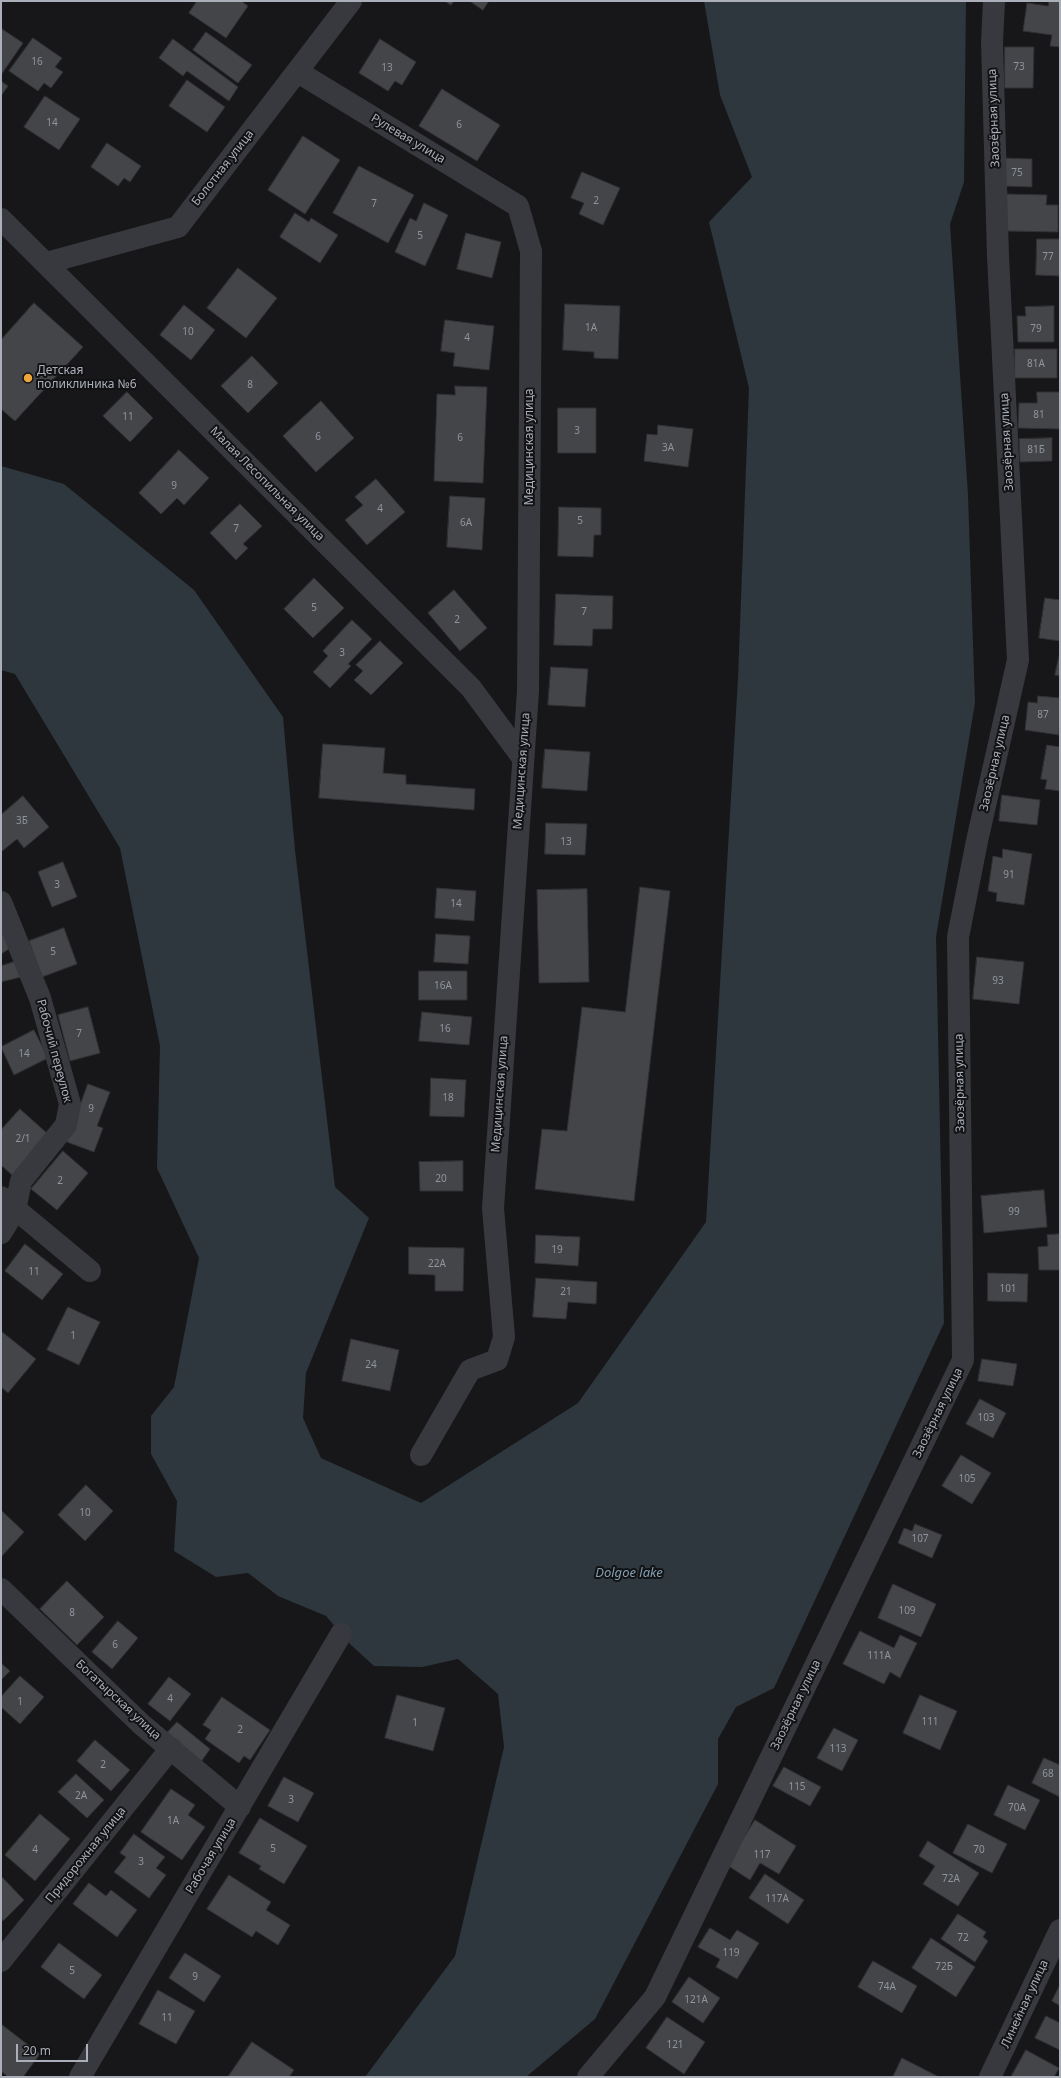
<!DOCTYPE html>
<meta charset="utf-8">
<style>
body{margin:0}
#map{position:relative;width:1061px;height:2078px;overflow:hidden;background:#171719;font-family:"Noto Sans",sans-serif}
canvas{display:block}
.frame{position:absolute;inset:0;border:2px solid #aaafb9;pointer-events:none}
.scale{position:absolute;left:16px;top:2044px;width:72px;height:18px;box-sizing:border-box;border:2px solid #aaafb9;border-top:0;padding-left:5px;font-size:12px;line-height:14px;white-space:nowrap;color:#aaafb9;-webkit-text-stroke:3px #121214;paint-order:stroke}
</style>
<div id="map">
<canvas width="1061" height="2078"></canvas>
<div class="frame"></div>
<div class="scale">20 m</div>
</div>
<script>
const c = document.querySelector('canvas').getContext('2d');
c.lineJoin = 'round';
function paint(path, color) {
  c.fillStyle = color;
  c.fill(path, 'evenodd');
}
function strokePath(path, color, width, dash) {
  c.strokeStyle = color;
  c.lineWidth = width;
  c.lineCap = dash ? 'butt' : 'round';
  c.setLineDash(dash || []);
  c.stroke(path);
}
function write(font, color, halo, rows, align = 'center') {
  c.font = font + ' "Noto Sans",sans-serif';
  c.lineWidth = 4;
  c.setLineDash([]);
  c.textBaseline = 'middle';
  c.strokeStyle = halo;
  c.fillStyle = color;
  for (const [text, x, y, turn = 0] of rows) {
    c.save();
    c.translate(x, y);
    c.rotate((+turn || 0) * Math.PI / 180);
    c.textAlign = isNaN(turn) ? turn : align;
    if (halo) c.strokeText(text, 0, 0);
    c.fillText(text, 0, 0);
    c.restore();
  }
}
const water = new Path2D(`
 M 704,1 L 966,1 L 964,182 L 950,224 L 968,495 L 975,703 L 936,937 L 944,1323 L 774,1688 L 736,1707 L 718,1739 L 718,1784 L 595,2019 L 526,2077 L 365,2077 L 455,1956 L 504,1747 L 498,1694 L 458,1659 L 422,1667 L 374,1666 L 350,1644 L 326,1616 L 278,1596 L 248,1573 L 216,1577 L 174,1551 L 177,1501 L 151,1454 L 151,1416 L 174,1387 L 199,1258 L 157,1168 L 160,1046 L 120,848 L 15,674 L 1,670 L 1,466 L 64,484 L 194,590 L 283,717 L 295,850 L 335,1187 L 369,1218 L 306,1373 L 303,1418 L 321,1458 L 421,1503 L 578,1403 L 706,1222 L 738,678 L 749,388 L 709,222 L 752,177 L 720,95 Z`);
const building = new Path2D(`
 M 197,1 L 241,1 L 248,6 L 226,38 L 189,13 Z
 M 445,1 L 454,1 L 451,5 Z
 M 470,1 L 489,1 L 483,10 Z
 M 1049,1 L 1060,1 L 1060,47 L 1050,46 L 1052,35 L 1023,31 L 1027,3 L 1048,6 Z
 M 2,29 L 23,43 L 1,75 L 1,31 Z
 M 206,32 L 252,65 L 238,83 L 193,50 Z
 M 33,38 L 62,58 L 55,67 L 63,72 L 51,88 L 44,83 L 38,91 L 9,71 Z
 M 173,39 L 238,87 L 229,101 L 187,71 L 183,76 L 159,58 Z
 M 380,39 L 416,62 L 402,85 L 395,81 L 388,91 L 359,73 Z
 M 1005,47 L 1034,47 L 1033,88 L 1005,88 Z
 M 187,80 L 225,107 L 207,132 L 169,106 Z
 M 1,81 L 8,86 L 1,96 Z
 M 442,89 L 500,125 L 477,161 L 419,126 Z
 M 45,96 L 80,119 L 59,150 L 24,127 Z
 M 303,136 L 340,160 L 305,214 L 268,190 Z
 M 107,143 L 141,166 L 130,182 L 124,178 L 118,186 L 91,167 Z
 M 1003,158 L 1032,159 L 1032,187 L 1002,186 Z
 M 359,166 L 414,195 L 388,243 L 333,213 Z
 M 582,172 L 620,188 L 603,225 L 579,214 L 584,203 L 571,198 Z
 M 1006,194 L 1047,195 L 1046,205 L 1058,205 L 1058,232 L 1005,231 Z
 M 424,203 L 448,215 L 425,266 L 395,252 L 410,218 L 416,221 Z
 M 295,213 L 309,222 L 311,218 L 338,235 L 320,263 L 280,237 Z
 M 466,233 L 501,242 L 492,278 L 457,269 Z
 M 1037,239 L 1060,239 L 1060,276 L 1036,275 Z
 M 238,268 L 277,298 L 246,338 L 207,308 Z
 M 34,303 L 83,347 L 15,421 L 1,409 L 1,340 Z
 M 565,304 L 620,306 L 618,359 L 594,358 L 594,352 L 563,350 Z
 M 184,305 L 215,330 L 191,360 L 160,335 Z
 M 1054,306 L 1054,342 L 1018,342 L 1017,316 L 1026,316 L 1025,307 Z
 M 445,320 L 494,326 L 489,370 L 453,366 L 455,353 L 441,351 Z
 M 1015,349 L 1057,349 L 1057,378 L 1015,378 Z
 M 252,356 L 278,383 L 248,413 L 221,386 Z
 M 455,386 L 487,387 L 483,483 L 434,481 L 437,394 L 455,395 Z
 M 127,392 L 153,418 L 130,442 L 103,416 Z
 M 1037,392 L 1060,392 L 1060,429 L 1018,428 L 1019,403 L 1037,403 Z
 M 321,401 L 354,438 L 316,472 L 283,436 Z
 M 558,408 L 596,408 L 596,453 L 558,453 Z
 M 658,425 L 693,429 L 688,467 L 644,461 L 647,434 L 657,435 Z
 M 1052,438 L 1052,461 L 1020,462 L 1019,439 Z
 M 179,450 L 209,478 L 184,505 L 177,498 L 161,514 L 139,493 Z
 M 376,479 L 405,512 L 367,545 L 345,520 L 363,505 L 355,497 Z
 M 450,496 L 485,498 L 482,550 L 447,547 Z
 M 240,504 L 262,526 L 243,544 L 248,548 L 236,560 L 210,533 Z
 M 559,507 L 601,508 L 601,535 L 594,535 L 593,557 L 558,556 Z
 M 314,578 L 344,608 L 313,638 L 284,609 Z
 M 454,590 L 487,628 L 460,651 L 428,613 Z
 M 556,594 L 613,596 L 612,629 L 593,629 L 592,646 L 554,645 Z
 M 1045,598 L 1060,600 L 1060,641 L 1039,638 Z
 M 352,620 L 372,639 L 348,664 L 351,666 L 330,688 L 313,672 L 328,656 L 323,651 Z
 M 380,641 L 403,663 L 371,695 L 354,680 L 363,671 L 356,665 Z
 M 1060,652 L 1060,676 L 1055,675 Z
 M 551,667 L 588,669 L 585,707 L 548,705 Z
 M 1038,696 L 1060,698 L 1059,735 L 1025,730 L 1028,702 L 1037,703 Z
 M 323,744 L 385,748 L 383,773 L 406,775 L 406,784 L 475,789 L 474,810 L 319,798 Z
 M 1047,745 L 1060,747 L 1060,791 L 1045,789 L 1047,780 L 1041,779 Z
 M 545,749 L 590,752 L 587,791 L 542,788 Z
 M 1002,795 L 1040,800 L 1037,825 L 999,821 Z
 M 23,796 L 49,827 L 24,848 L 17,839 L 1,852 L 1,815 Z
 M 546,823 L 587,824 L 585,855 L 545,854 Z
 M 1003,849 L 1032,854 L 1024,905 L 996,901 L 997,893 L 988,891 L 993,856 L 1002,858 Z
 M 63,862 L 77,897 L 52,907 L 38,872 Z
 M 640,887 L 670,891 L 634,1201 L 535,1189 L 542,1129 L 567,1131 L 582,1007 L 625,1012 Z
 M 437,888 L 476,891 L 474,921 L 435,918 Z
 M 587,889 L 589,982 L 539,983 L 537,890 Z
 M 64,928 L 77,964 L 42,977 L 29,941 Z
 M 1,929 L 12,947 L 1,954 Z
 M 436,934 L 470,936 L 468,964 L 434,962 Z
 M 977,957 L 1024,962 L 1019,1004 L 973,999 Z
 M 20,960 L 25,976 L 1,982 L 1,966 Z
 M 419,971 L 467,971 L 467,1000 L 419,1000 Z
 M 88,1007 L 100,1053 L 70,1061 L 58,1015 Z
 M 422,1012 L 472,1017 L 469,1045 L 419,1041 Z
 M 34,1030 L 48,1058 L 14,1075 L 1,1047 Z
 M 431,1078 L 466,1080 L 464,1117 L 430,1116 Z
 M 88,1084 L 110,1092 L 97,1126 L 103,1128 L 94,1152 L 67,1142 Z
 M 20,1109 L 49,1135 L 13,1176 L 1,1165 L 1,1130 Z
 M 63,1151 L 88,1173 L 57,1210 L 31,1189 Z
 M 463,1161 L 463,1191 L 420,1191 L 419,1162 Z
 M 1044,1190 L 1047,1227 L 984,1233 L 981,1196 Z
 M 1060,1234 L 1060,1270 L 1039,1270 L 1038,1247 L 1048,1246 L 1047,1235 Z
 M 536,1235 L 580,1237 L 578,1266 L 535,1263 Z
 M 25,1244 L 63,1274 L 42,1300 L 5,1271 Z
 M 409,1247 L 464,1248 L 463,1291 L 435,1291 L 435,1275 L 409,1274 Z
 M 988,1273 L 1028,1274 L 1027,1302 L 988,1301 Z
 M 536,1278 L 597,1282 L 596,1304 L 568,1302 L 566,1319 L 533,1317 Z
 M 68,1307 L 100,1322 L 79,1365 L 47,1350 Z
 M 1,1331 L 36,1359 L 8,1393 L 1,1387 Z
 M 351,1339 L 399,1350 L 390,1391 L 342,1381 Z
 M 982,1359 L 1017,1364 L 1013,1386 L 978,1381 Z
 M 980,1399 L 1006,1413 L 993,1438 L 966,1424 Z
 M 961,1455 L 991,1473 L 972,1504 L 942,1486 Z
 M 86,1485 L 113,1511 L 85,1541 L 58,1515 Z
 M 1,1510 L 24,1532 L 1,1557 Z
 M 915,1524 L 942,1535 L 932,1558 L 898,1543 L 904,1528 L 912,1531 Z
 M 67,1581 L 104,1617 L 77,1645 L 40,1609 Z
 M 893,1584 L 936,1604 L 921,1637 L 878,1618 Z
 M 118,1621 L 138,1638 L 112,1669 L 92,1652 Z
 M 860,1631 L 894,1648 L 900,1635 L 917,1643 L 900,1678 L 890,1672 L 884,1684 L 843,1664 Z
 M 1,1663 L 10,1671 L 1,1680 Z
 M 20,1676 L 44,1697 L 20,1724 L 1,1707 L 1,1697 Z
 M 169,1677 L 191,1694 L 170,1721 L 148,1704 Z
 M 397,1695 L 445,1708 L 433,1751 L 385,1738 Z
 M 920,1695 L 957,1711 L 940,1750 L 903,1733 Z
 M 222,1697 L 270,1730 L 250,1760 L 244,1756 L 239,1763 L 205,1739 L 211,1730 L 203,1725 Z
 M 177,1722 L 210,1749 L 201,1762 L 166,1734 Z
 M 834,1728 L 858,1740 L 842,1771 L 817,1758 Z
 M 95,1740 L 130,1770 L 111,1791 L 77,1761 Z
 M 1044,1758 L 1060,1765 L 1060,1797 L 1032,1783 Z
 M 784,1767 L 821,1787 L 810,1806 L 773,1786 Z
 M 76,1774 L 104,1800 L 87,1818 L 58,1792 Z
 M 284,1777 L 314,1793 L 298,1822 L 268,1806 Z
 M 1008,1785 L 1040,1800 L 1025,1830 L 994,1815 Z
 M 171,1789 L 195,1805 L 188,1815 L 205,1827 L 182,1860 L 141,1832 Z
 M 40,1814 L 70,1839 L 35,1881 L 5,1855 Z
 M 260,1818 L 307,1846 L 284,1884 L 259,1869 L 261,1866 L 239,1853 Z
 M 755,1820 L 796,1846 L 779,1874 L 760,1863 L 750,1880 L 727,1865 Z
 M 968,1824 L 1007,1844 L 992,1873 L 953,1853 Z
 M 134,1834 L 165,1857 L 156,1868 L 166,1875 L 149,1898 L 114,1872 L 126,1857 L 120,1853 Z
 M 928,1841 L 979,1873 L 958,1906 L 923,1884 L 935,1866 L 919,1856 Z
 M 765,1874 L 804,1900 L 788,1924 L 749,1898 Z
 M 229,1875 L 271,1902 L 266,1910 L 290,1925 L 278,1945 L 256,1931 L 252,1937 L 207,1909 Z
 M 1,1876 L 24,1900 L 3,1921 L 1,1918 Z
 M 89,1883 L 106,1896 L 111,1890 L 137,1910 L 117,1937 L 73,1904 Z
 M 958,1914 L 986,1932 L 983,1937 L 988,1941 L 975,1962 L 941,1939 Z
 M 710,1928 L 730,1940 L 737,1930 L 759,1943 L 737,1979 L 716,1967 L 720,1959 L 698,1947 Z
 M 931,1938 L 975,1967 L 956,1997 L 912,1968 Z
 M 59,1943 L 102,1975 L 84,1999 L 41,1967 Z
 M 185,1953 L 221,1976 L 204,2002 L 169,1978 Z
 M 873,1961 L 917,1986 L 902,2013 L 858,1987 Z
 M 689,1977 L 720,1998 L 703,2023 L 672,2002 Z
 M 1060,1985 L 1060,2006 L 1052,2001 Z
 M 158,1990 L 195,2011 L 176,2044 L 139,2024 Z
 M 1046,2016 L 1060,2023 L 1060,2050 L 1035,2038 Z
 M 667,2017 L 705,2042 L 684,2074 L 646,2048 Z
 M 1,2024 L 40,2054 L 23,2077 L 8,2077 L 1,2071 Z
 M 252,2042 L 294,2070 L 289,2077 L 228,2077 Z
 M 1026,2050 L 1059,2068 L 1054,2077 L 1011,2077 Z
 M 902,2058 L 939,2077 L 893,2077 Z`);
const minor = new Path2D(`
 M 298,72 L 518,206 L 531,251 L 528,691 L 493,1208 L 504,1337 L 497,1360 L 470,1370 L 421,1455
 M 1,219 L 471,688 L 522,757
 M 46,263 L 178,227 L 351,1
 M 1,902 L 40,998 L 70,1104 L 66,1125 L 21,1181 L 15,1210 L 1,1233
 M 1,1197 L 90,1271
 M 1,1589 L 141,1724 L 240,1807
 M 1,1961 L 171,1748
 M 80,2077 L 341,1634
 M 588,2077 L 655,1997 L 963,1360 L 958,937 L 977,841 L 1018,660 L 998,256 L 992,42 L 994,1
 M 990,2077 L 1060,1930`);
const markers = [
 [28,378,5,"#eea63a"]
];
const numberNames = [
 ["16",37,62],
 ["73",1019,67],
 ["13",387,68],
 ["14",52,123],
 ["6",459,125],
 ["75",1017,173],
 ["2",596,201],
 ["7",374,204],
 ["5",420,236],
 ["77",1048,257],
 ["1А",591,328],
 ["79",1036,329],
 ["10",188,332],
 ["4",467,338],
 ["81А",1036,364],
 ["8",250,385],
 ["81",1039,415],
 ["11",128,417],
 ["3",577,431],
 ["6",318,437],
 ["6",460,438],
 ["3А",668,448],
 ["81Б",1036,450],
 ["9",174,486],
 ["4",380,509],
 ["5",580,521],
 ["6А",466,523],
 ["7",236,529],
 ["5",314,608],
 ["7",584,612],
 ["2",457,620],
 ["3",342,653],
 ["87",1043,715],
 ["3Б",22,821],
 ["13",566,842],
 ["91",1009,875],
 ["3",57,885],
 ["14",456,904],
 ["5",53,952],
 ["93",998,981],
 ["16А",443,986],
 ["16",445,1029],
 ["7",79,1034],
 ["14",24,1054],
 ["18",448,1098],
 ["9",91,1109],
 ["2/1",23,1139],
 ["20",441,1179],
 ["2",60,1181],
 ["99",1014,1212],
 ["19",557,1250],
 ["22А",437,1264],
 ["11",34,1272],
 ["101",1008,1289],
 ["21",566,1292],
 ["1",73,1336],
 ["24",371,1365],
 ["103",986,1418],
 ["105",967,1479],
 ["10",85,1513],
 ["107",920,1539],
 ["109",907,1611],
 ["8",72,1613],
 ["6",115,1645],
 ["111А",879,1656],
 ["4",170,1699],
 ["1",20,1702],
 ["111",930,1722],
 ["1",415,1723],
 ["2",240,1730],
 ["113",838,1749],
 ["2",103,1765],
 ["68",1048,1774],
 ["115",797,1787],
 ["2А",81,1796],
 ["3",291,1800],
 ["70А",1017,1808],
 ["1А",173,1821],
 ["5",273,1849],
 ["4",35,1850],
 ["70",979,1850],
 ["117",762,1855],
 ["3",141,1862],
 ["72А",951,1879],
 ["117А",777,1899],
 ["72",963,1938],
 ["119",731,1953],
 ["72Б",944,1967],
 ["5",72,1971],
 ["9",195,1977],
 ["74А",887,1987],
 ["121А",696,2000],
 ["11",167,2018],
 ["121",675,2045]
];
const streetNames = [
 ["Заозёрная улица",994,118,-92],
 ["Рулевая улица",408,139,31],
 ["Болотная улица",223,168,-52],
 ["Заозёрная улица",1007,442,-93],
 ["Медицинская улица",530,447,-90],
 ["Малая Лесопильная улица",267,484,45],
 ["Заозёрная улица",995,763,-77],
 ["Медицинская улица",522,771,-86],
 ["Рабочий переулок",54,1051,75],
 ["Заозёрная улица",960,1083,-91],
 ["Медицинская улица",500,1094,-86],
 ["Заозёрная улица",938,1413,-64],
 ["Богатырская улица",118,1700,43],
 ["Заозёрная улица",796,1705,-64],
 ["Придорожная улица",86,1855,-51],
 ["Рабочая улица",211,1856,-59],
 ["Линейная улица",1025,2004,-65]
];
const poiNames = [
 ["Детская",37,371],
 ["поликлиника №6",37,385]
];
const waterNames = [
 ["Dolgoe lake",629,1573]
];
paint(water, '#2d373d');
paint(building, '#444549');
strokePath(building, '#313135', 1);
strokePath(minor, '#38393e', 22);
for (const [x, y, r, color] of markers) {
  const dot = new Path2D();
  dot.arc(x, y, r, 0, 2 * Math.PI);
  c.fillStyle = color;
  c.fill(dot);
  strokePath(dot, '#121214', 1.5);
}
write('10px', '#90949d', null, numberNames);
write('12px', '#aaafb9', '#121214', streetNames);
write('12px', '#aaafb9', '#121214', poiNames, 'left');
write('italic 13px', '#829fb3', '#121214', waterNames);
</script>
